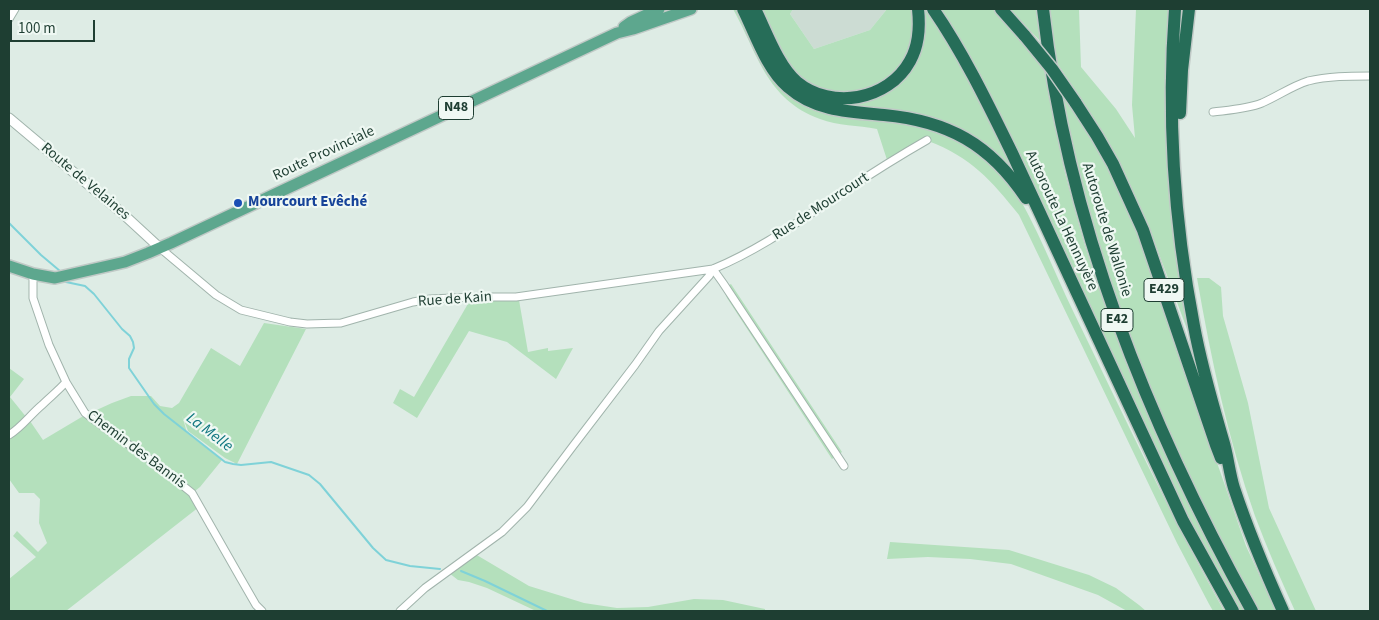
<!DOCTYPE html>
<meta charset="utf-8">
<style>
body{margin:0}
#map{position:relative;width:1379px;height:620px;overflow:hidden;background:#deece5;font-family:"Source Sans 3",sans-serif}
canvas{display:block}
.frame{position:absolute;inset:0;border:10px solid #1e3e32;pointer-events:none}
.scale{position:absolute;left:10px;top:20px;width:85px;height:22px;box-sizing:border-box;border:2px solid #1e3e32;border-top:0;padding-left:6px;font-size:15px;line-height:18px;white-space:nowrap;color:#1e3e32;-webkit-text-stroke:4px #eff8f3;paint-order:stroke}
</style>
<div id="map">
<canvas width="1379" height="620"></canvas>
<div class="frame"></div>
<div class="scale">100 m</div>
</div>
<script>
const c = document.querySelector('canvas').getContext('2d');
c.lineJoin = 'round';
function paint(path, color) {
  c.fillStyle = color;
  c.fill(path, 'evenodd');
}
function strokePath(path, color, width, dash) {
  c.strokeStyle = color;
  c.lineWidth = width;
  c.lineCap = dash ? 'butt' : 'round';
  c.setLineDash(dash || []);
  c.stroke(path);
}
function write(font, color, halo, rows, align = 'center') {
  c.font = font + ' "Source Sans 3",sans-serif';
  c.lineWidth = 4.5;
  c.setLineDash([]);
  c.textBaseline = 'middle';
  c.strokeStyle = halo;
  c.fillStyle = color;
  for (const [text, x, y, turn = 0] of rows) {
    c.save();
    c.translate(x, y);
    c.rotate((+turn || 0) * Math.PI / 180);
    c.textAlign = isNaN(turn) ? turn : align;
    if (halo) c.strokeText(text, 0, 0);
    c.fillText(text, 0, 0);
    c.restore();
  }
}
const built = new Path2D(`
 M 793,9 L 887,9 L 870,30 L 814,49 L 790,14 Z`);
const green = new Path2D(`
 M 733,9 L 793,9 L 790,14 L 814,49 L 870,30 L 887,9 L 925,9 L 951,49 L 980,100 L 1019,180 L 1012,185 C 1036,225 1053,269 1073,311 C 1122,412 1169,513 1224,611 L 1213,611 L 1209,604 L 1177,543 L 1019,215 C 991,180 971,157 928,141 L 889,166 L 877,129 C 858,125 838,126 820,119 C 766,99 758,54 733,9 Z
 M 937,9 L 997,9 L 1044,69 L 1065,173 L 1085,246 L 1110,320 L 1129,370 L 1181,488 L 1245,611 L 1238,611 L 1187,521 Z
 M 1008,9 L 1036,9 L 1040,41 L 1023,23 L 1020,21 Z
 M 1046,9 L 1079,9 L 1081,67 L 1116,109 L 1135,138 L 1132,105 L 1136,9 L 1171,9 L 1169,38 L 1193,343 L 1190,337 L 1147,222 L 1114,155 L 1073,87 L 1055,60 Z
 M 1057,87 L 1104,158 L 1127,204 L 1246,546 L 1276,611 L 1257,611 L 1196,494 L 1135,355 L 1095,241 Z
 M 1197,278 L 1209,278 L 1221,287 L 1223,316 L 1248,403 L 1269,508 L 1316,611 L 1295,611 C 1281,580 1267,548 1255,516 C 1228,439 1211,359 1197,278 Z
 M 731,284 L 842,452 L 832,459 L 727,298 L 723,288 Z
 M 519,300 L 528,352 L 548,348 L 548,351 L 573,348 L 556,379 L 507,342 L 469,331 L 417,418 L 393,403 L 400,389 L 414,397 L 469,302 Z
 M 264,323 L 306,329 L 237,464 L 225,458 L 188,431 L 182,415 L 187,433 L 222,460 L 200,487 L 195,491 L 90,413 L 112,403 L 131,396 L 151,396 L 160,406 L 172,408 L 179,403 L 211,348 L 240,366 Z
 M 9,368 L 24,379 L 10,397 L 27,418 L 9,434 Z
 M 85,415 L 189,493 L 199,507 L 66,611 L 9,611 L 9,579 L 36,557 L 13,536 L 17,531 L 38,552 L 47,543 L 39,523 L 40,499 L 34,493 L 19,493 L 9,479 L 9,438 L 30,421 L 43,440 Z
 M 890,542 L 1009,550 L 1089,575 L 1116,588 L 1139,605 L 1146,611 L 1127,611 L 1098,595 L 1011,564 L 970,559 L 928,557 L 887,559 Z
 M 475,554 L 529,586 L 584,603 L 617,608 L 648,607 L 694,599 L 723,600 L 765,609 L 765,611 L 536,611 L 487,588 L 469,582 L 458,580 L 449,573 Z`);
const stream = new Path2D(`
 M 9,223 L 41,255 L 60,271
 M 66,282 L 85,286 L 94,294 L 122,329 L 130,336 L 133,342 L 134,348 L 129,359 L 129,368 L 154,404 L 164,414 L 225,462 L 233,464 L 241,465 L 271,462 L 309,475 L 320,484 L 373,548 L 386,560 L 410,566 L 440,569
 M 461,571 L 485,581 L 547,611`);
const minor = new Path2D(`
 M 9,19 L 15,9
 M 1213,112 C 1229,110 1247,109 1262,103 C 1278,96 1292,86 1308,81 C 1328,76 1350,76 1370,76
 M 160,248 L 216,295 L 241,310 L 290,322 L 307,324 L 341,323 L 413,302 L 430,299 L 476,297 L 516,297 L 713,269 C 761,249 802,219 845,191 C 872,173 899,156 927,140
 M 713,269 L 723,283 L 844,466
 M 33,274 L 33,298 L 49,345 L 66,382 L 85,413 L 101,425 L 152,461 L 192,493 L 241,579 L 256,605 L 262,611
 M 9,435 C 22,427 30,415 42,405 C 50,397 58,391 66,382
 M 400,611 L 425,588 L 502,532 L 527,507 L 573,446 L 635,365 L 659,331 L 709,276 L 713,269`);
const tertiary = new Path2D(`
 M 9,118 L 122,213 L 160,248`);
const primary = new Path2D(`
 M 624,27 L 631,22 L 659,9
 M 9,266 L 33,274 L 55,278 L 125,262 L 148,253 L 171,243 L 617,33 L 633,29 L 691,9`);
const motorway = new Path2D(`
 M 743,9 C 755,33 767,70 788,87 C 815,111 850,112 884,115 C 948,121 990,144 1026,198
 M 755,9 C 766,31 778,66 797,82 C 831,110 888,101 910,61 C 919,45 920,27 918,9
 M 933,9 C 964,54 988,104 1012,153 L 1183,521 L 1233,611
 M 1001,9 L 1025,36
 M 1043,9 C 1067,223 1148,424 1252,611
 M 1175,9 C 1167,115 1174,222 1194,326 C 1201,365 1212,402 1223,440 C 1228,456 1229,472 1234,488 C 1248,530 1265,571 1283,611
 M 1075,102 L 1097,136 L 1113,164 L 1143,230 L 1216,445 L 1221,458
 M 1180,113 L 1182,70 L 1189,9`);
const motorwayBridge = new Path2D(`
 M 1025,36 L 1052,69 L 1075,102`);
const markers = [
 [238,203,5,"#1a4fb4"]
];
const shields = [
 [456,108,35],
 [1164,290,40],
 [1117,320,32]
];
const shieldNames = [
 ["N48",456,108],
 ["E429",1164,290],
 ["E42",1117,320]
];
const streetNames = [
 ["Route Provinciale",324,154,-25],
 ["Route de Velaines",85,182,40],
 ["Rue de Mourcourt",821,207,-33],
 ["Autoroute La Hennuyère",1061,221,65],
 ["Autoroute de Wallonie",1106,230,73],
 ["Rue de Kain",455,300,-4],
 ["Chemin des Bannis",136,450,37]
];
const transitNames = [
 ["Mourcourt Evêché",248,203]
];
const waterNames = [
 ["La Melle",209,433,37]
];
paint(built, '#ccdcd3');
paint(green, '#b4e0bc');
strokePath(stream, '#7fd2d8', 2);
strokePath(minor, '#a1b4ac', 9);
strokePath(tertiary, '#a1b4ac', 11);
strokePath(primary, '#c0c9c6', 14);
strokePath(motorway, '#c0c9c6', 15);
strokePath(minor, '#fff', 7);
strokePath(tertiary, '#fff', 9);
strokePath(primary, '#5da78e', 11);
strokePath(motorway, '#266d58', 12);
strokePath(motorwayBridge, '#c0c9c6', 15, []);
strokePath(motorwayBridge, '#266d58', 12);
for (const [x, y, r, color] of markers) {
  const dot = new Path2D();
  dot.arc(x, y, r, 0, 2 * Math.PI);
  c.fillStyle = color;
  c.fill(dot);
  strokePath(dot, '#eff8f3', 2);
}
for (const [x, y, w] of shields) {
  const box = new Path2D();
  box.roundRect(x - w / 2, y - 11.5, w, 23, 4);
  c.fillStyle = '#eff8f3';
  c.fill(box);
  strokePath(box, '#1e3e32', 1);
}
write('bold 14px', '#1e3e32', null, shieldNames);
write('15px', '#1e3e32', '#eff8f3', streetNames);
write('bold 15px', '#164399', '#eff8f3', transitNames, 'left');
write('italic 16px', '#117780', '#eff8f3', waterNames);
</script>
